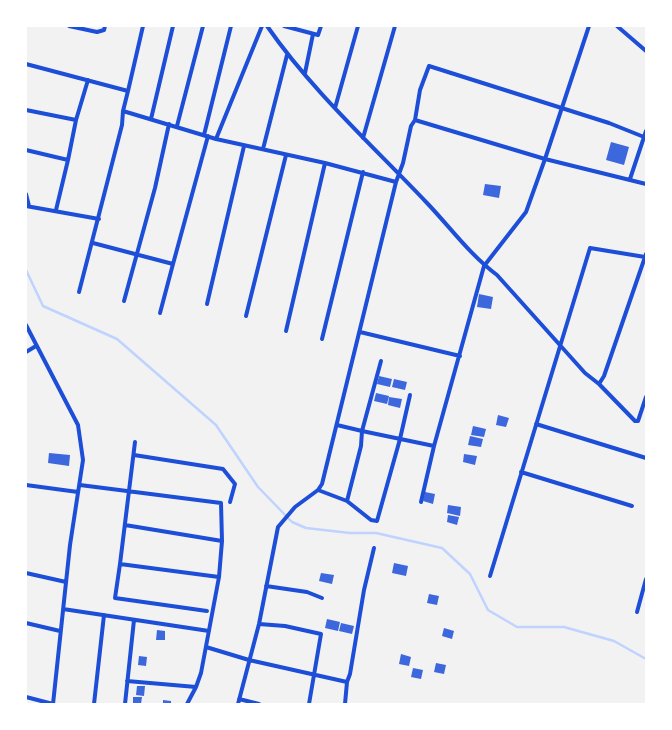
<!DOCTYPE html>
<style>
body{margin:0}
#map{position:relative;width:672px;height:730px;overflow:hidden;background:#f2f2f2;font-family:Inter,sans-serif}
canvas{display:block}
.frame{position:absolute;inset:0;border:27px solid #fff;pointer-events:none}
</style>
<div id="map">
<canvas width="672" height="730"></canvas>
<div class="frame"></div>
</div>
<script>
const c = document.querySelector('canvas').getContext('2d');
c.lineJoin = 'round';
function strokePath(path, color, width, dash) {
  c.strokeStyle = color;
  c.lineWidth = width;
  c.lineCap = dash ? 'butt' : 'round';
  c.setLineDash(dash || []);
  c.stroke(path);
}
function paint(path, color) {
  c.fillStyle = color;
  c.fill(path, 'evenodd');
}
const stream = new Path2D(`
 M 26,270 L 43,306 L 117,339 L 216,425 L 258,487 L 292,522 L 306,528 L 350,533 L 376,533 L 442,548 L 470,574 L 488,610 L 517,627 L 564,627 L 614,641 L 646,659`);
const building = new Path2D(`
 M 611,142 L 629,147 L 624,165 L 606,160 Z
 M 485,184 L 501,186 L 499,198 L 483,195 Z
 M 479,294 L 493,297 L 491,309 L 477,307 Z
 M 379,376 L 392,379 L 390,387 L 377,384 Z
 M 394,379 L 407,382 L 405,390 L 392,387 Z
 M 376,393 L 389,396 L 387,404 L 374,401 Z
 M 389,397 L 402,399 L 400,408 L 388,405 Z
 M 498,415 L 509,418 L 506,427 L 496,425 Z
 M 473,426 L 486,429 L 484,437 L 471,435 Z
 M 470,436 L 483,439 L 481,447 L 468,445 Z
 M 49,453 L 70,455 L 69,466 L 48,463 Z
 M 464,454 L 477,456 L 475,465 L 463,462 Z
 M 425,492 L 435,494 L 433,504 L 423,501 Z
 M 448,505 L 461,507 L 460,516 L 447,513 Z
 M 448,515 L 459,517 L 457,525 L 447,522 Z
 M 394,563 L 408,566 L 406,576 L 392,573 Z
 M 321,573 L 334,575 L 332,584 L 319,581 Z
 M 429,594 L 439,596 L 437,605 L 427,603 Z
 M 327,619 L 340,622 L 338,631 L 325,628 Z
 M 341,623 L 354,626 L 352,634 L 339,631 Z
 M 444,628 L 454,631 L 452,639 L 442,636 Z
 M 157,630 L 165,631 L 165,640 L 156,640 Z
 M 401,654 L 411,657 L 409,666 L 399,664 Z
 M 139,656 L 147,657 L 146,666 L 138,665 Z
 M 436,663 L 446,665 L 444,674 L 434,672 Z
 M 413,668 L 423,670 L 421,679 L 411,677 Z
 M 137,686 L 145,686 L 144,696 L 136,695 Z
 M 133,697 L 142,697 L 141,704 L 133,704 Z
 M 163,700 L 171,701 L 171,704 L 163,704 Z`);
const minor = new Path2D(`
 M 69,26 L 97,32 L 104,30 L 105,26
 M 267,26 C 312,91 373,146 427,203 C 450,227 470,255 497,275 L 585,373 L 599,384 L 635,421 L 638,421 L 646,397
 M 284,26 L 318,35 L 321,26
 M 617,26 L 646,51
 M 26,64 L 128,91 L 123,111 L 216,139 L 325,163 L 396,182
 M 305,73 L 313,34
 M 128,91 L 143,26
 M 335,108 L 358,26
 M 26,110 L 76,120 L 68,160 L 26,150
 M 151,119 L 173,26
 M 76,120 L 88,80
 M 415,120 L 545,159 L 646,184
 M 177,126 L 203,26
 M 204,135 L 231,26
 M 363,138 L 395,26
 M 216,139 L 262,26
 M 263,149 L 287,55
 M 630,179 L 646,131
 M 26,194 L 29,206
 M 26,206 L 99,219
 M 56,210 L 68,160
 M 93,243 L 173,264 L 160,313
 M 173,264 L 208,136
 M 79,292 L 122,125 L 123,111
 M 124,301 L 155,188 L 169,124
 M 207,304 L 244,146
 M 246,316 L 286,155
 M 26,325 L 78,425 L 83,460 L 70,545 L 53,704
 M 286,331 L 325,163
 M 360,332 L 460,356
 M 322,339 L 363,172
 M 26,352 L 36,346
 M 381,361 L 362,431 L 434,446
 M 599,384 L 604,376 L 645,257
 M 536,424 L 646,458
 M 337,425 L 362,431 L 361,446 L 347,501
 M 135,442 L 120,564 L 219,577
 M 134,455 L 223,469 L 235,484 L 230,502
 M 521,472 L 632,506
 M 26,485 L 78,492
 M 80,485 L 221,503 L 222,541 L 219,577 L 201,673 L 196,687 L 127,681
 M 318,490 L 347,501 L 371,520 L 377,521 L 400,439 L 410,395
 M 421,502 L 434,446 L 484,266 L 526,212 L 545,159 L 589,26
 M 125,525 L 222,541
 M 120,564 L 115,598 L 207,611
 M 26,573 L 66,582
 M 490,576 L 590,248 L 645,257 L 646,254
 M 266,586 L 307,592 L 322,598
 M 63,609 L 209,631
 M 637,612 L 646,579
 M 26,623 L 60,631
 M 259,624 L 285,626 L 321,634 L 309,704
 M 206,647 L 249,660 L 347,682
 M 26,697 L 53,704
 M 239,699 L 259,704
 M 94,704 L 104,615
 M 125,704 L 134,620
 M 187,704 L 196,687
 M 238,704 L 259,624 L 278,527 L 295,507 L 318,490 L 322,484 L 396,182 L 403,163 L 411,126 L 415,120 L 420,90 L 429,66 L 609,123 L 644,137
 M 345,704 L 347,682 L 350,674 L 364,590 L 374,548`);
strokePath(stream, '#bfd3fe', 2.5);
paint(building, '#3d67dc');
strokePath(minor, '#1d4ed8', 4);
</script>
